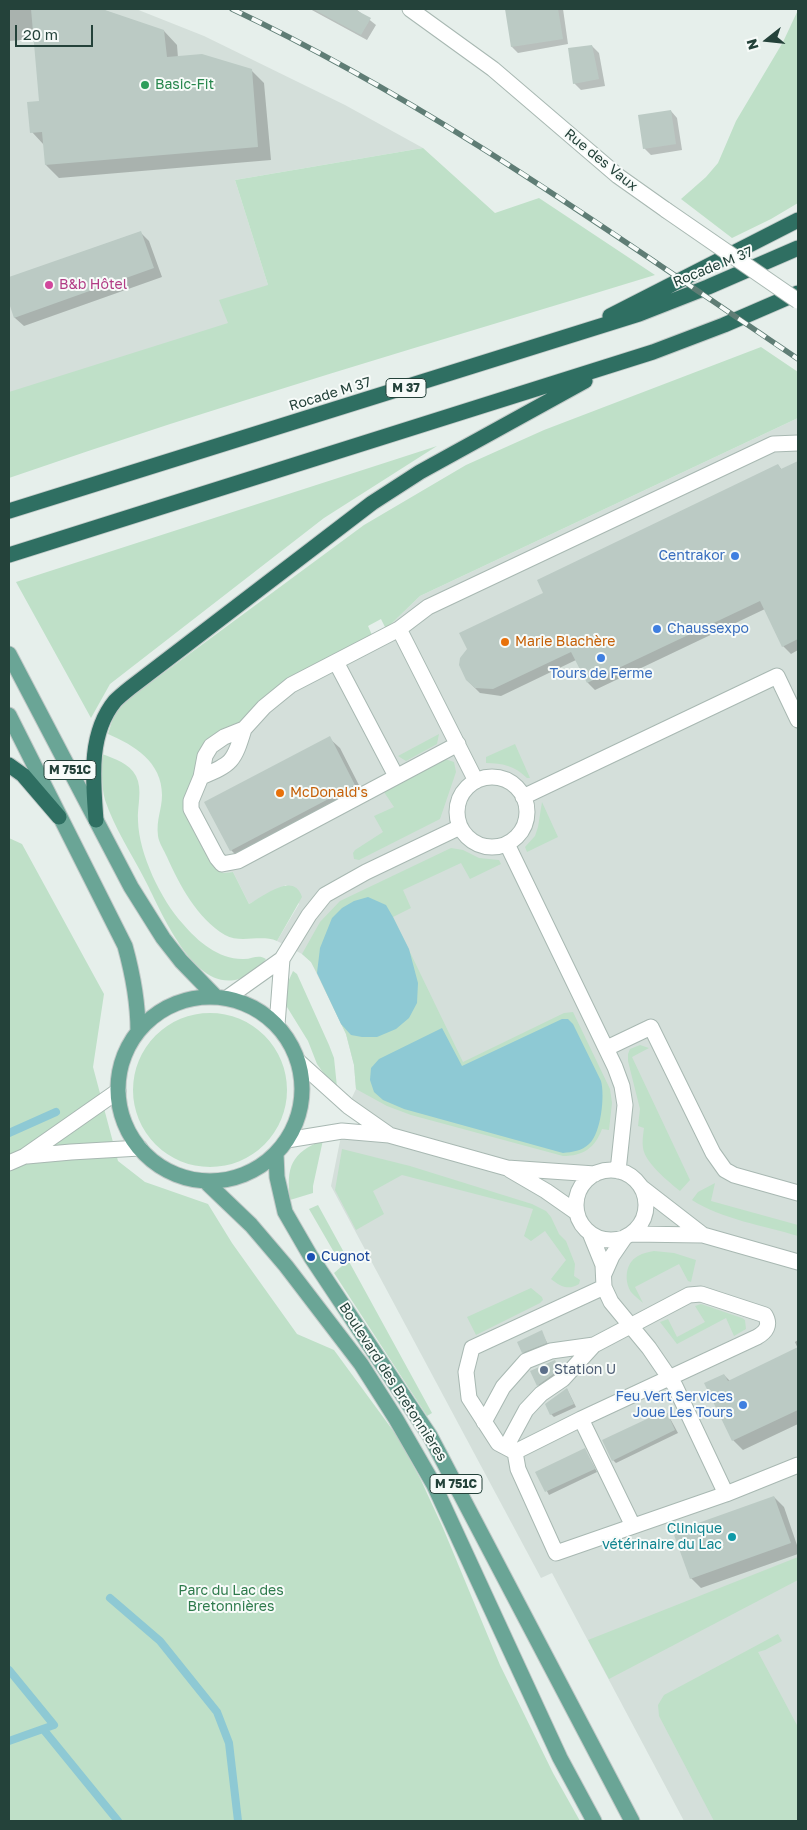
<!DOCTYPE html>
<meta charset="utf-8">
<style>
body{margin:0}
#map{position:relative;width:807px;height:1830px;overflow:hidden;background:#e6efeb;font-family:"Golos Text",sans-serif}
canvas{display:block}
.frame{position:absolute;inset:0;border:10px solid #24423a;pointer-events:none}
.north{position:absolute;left:742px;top:15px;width:50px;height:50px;-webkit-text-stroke:4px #f7fbf9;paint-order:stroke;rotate:254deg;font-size:14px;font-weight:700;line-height:20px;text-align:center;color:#24423a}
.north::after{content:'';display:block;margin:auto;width:18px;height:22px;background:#24423a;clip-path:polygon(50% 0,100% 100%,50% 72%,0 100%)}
.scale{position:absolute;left:15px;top:25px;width:78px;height:22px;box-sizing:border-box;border:2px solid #24423a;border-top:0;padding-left:6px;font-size:15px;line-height:18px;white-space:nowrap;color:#24423a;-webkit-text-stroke:4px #f7fbf9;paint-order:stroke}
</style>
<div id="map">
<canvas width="807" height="1830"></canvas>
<div class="frame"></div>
<div class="north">N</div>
<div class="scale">20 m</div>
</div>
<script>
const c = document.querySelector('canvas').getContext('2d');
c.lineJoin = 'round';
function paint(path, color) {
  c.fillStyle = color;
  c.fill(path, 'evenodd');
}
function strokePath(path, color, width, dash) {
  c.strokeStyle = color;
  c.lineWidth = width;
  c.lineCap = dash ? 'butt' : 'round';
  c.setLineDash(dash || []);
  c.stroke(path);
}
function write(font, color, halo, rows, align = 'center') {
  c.font = font + ' "Golos Text",sans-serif';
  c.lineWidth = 4;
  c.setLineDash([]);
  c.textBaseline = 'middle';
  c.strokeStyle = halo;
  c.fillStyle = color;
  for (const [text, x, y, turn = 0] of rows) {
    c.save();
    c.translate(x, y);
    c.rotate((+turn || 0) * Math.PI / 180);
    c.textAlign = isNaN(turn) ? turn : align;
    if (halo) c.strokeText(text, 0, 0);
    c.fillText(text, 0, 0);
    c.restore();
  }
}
const built = new Path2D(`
 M 9,9 L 136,9 L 204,36 L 345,105 L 423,148 L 235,180 L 285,339 L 9,426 Z
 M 798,418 L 798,1821 L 684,1821 L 552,1573 L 541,1578 L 331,1186 L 342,1131 L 388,1135 L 348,1106 L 356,1089 L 354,1065 L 346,1034 L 311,962 L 302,954 L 277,941 L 299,904 L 286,885 L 249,904 L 233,872 L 223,873 L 213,865 L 184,811 L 183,803 L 205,743 L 277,687 L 386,629 L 420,596 Z`);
const green = new Path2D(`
 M 798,10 L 798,203 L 771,219 L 732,238 L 681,199 L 706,177 L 718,163 L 736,121 L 783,42 Z
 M 423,148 L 495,213 L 539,198 L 655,275 C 439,341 222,404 9,478 L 9,392 L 228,323 L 219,300 L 268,285 L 235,180 Z
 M 761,347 L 798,372 L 798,418 L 420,596 L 386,629 L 381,619 L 368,626 L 372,635 L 277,687 L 235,726 L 205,743 L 183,803 L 184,811 L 213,865 L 223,873 L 233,872 L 249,904 C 264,896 294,871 302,897 L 277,941 C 260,934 241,944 225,935 C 197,918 180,886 167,857 C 164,850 159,843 158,836 C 156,819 162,810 162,795 C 162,762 134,745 108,734 L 114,715 L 127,700 L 364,525 L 466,465 L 544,430 Z
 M 437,446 L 324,518 L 110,684 L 91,718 L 16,582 Z
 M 439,734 L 437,744 L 406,761 L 398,756 Z
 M 515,744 L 530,778 L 527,778 C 515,766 502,763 486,763 L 486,757 Z
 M 102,754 C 115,759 129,763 136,776 C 143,790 137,806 138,821 C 139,854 161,900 183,924 C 198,942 220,960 244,959 C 253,959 258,954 266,959 C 260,968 251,975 239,979 C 193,993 161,910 144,878 C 131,853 114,827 105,800 C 101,785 102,769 102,754 Z
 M 445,759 L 454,762 L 456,772 L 440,819 L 359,860 L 354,859 L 353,853 L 355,850 L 383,832 L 374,816 L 394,807 L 382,789 Z
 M 542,802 L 558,837 L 527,852 L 525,847 L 535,836 L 538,827 Z
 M 9,838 L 22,844 L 104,994 L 93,1067 L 118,1161 L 145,1182 L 208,1204 L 232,1243 L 297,1334 L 334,1350 L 397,1436 L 420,1478 L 443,1528 L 500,1665 L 553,1773 L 580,1821 L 9,1821 Z
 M 451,848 L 463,850 L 479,858 L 499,860 L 501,864 L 470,879 L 461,863 L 403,890 L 411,908 L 393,917 L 463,1062 L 564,1013 L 573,1012 L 610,1089 L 612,1103 L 609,1130 L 602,1129 C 595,1148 583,1156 563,1156 L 411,1115 L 387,1106 L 356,1089 L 354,1065 L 346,1034 L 317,973 L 311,962 L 302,954 L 320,922 L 340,901 Z
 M 293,971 L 297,974 L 329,1045 L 334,1058 L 337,1087 L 327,1078 L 317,1064 L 308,1041 L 287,1007 L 286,994 L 288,982 Z
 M133 1090a77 77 0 1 1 154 0a77 77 0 1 1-154 0Z
 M 640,1045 L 649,1048 L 632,1057 L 690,1180 L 680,1191 C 669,1182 645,1163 643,1148 C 642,1142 643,1135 644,1128 L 638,1126 L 640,1109 L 628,1061 L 628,1054 L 630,1049 Z
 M 323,1140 L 313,1186 L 313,1193 L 290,1200 C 286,1167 291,1153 323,1140 Z
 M 342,1149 L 410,1166 L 532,1204 L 546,1211 L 551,1217 L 559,1234 L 566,1241 L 575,1264 L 574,1276 L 580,1280 L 579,1284 C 568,1291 560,1286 551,1279 L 566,1260 L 545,1231 L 531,1241 L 524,1236 L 533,1209 L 402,1175 L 373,1191 L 384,1214 L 356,1230 L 335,1190 Z
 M 715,1183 L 711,1201 L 798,1225 L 798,1236 C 765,1226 721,1219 692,1200 L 698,1192 Z
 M 318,1205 L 432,1413 L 427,1416 L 334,1273 L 342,1266 L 309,1209 Z
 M 654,1251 L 674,1253 L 696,1260 L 691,1282 L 688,1281 L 679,1264 L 635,1287 L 643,1303 C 639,1299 634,1296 631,1292 C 624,1281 625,1263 638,1256 C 643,1253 649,1252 654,1251 Z
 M 531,1288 L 542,1297 L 543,1300 L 540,1303 L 476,1335 L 467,1317 Z
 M 701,1304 L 742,1318 L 745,1320 L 746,1329 L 734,1336 L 726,1318 L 677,1344 L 660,1322 L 668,1319 L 677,1337 L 705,1322 L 695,1306 Z
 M 798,1557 L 798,1580 L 609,1679 L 588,1640 Z
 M 778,1634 L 782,1641 L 765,1650 L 758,1652 L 798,1727 L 798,1821 L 714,1821 L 659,1716 L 658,1705 L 664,1695 Z`);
const water = new Path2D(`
 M 368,897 L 386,905 L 393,917 L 409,949 L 418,983 L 417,1003 L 409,1018 L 396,1029 L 377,1037 L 362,1037 L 351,1035 L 341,1024 L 317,973 L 320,948 L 332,918 L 342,908 L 354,901 Z
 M 562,1019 L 568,1019 L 573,1024 L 601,1081 C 605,1096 601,1133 589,1144 C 582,1151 572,1152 563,1153 L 404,1109 L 383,1100 L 374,1092 L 370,1080 L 371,1068 L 379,1059 L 442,1028 L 462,1066 Z`);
const shadow = new Path2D(`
 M 9,9 L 100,9 L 164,31 L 177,45 L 178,58 L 251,70 L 264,83 L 271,160 L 59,178 L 46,165 L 44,145 L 32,132 L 41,103 L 35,39 L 9,41 Z
 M 310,9 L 356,9 L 376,25 L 367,40 Z
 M 506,9 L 563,9 L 568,44 L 518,53 L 512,47 Z
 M 592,46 L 599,53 L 605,86 L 581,90 L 574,83 Z
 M 671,111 L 677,118 L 682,150 L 651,155 L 644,148 Z
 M 140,232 L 149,241 L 162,277 L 24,326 L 15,318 L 9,299 L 9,278 Z
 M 795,464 L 798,467 L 798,650 L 791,654 L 783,646 L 765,609 L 595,690 L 588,683 L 576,660 L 501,696 L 480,693 L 467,680 L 545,594 L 778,465 L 782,470 Z
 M 329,738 L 340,748 L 364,795 L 241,860 L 231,850 Z
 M 541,1332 L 549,1346 L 526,1355 L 523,1352 Z
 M 798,1340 L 798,1424 L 743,1450 L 733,1440 L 724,1375 L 730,1381 L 798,1349 L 795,1342 Z
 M 554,1361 L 561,1373 L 541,1388 L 538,1385 Z
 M 567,1389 L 576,1407 L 554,1417 L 551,1414 Z
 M 666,1411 L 678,1433 L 616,1463 L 613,1460 Z
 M 585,1450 L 597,1472 L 549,1495 L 537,1472 Z
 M 774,1497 L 784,1507 L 798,1548 L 798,1554 L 701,1588 L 691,1578 Z`);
const stream = new Path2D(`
 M 9,1133 L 56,1112
 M 110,1598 L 160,1641 L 217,1712 L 229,1743 L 238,1821
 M 9,1670 L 54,1725 L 9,1741
 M 43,1729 L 118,1821`);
const building = new Path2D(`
 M 31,9 L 102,9 L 164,30 L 167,57 L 202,54 L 252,69 L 258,147 L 45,165 L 42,132 L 30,133 L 27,102 L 39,101 Z
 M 313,9 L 354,9 L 371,18 L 361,35 Z
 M 505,9 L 558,9 L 563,39 L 511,47 Z
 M 592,45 L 599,79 L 573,84 L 568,48 Z
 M 671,110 L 676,144 L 643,149 L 638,115 Z
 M 141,231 L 154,268 L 14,318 L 9,303 L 9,277 Z
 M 798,461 L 798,639 L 782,647 L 760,601 L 587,683 L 571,652 L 493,689 L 475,688 L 466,680 L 459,665 L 460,658 L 467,649 L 459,633 L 543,593 L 537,580 L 778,464 L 781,469 Z
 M 330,736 L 355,785 L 230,851 L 204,802 Z
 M 542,1330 L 547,1343 L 522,1353 L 517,1342 Z
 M 798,1347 L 798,1410 L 732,1441 L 704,1383 L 724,1374 L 728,1381 Z
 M 555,1360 L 559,1370 L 537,1386 L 530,1371 Z
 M 567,1388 L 574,1404 L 550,1415 L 545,1404 Z
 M 666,1410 L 675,1430 L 612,1461 L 602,1440 Z
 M 585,1448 L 595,1469 L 545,1492 L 535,1472 Z
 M 774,1496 L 791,1543 L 690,1579 L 673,1532 Z`);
const minor = new Path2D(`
 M 410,9 L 493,69 L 618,176 L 666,210
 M 399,629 L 291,685 L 264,707 L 244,729 L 224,737 L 211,746 L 205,756 L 201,777 L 191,801 L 191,809 L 217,858 L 222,864 L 238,861 L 458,744
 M 336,662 L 396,776
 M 201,777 C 232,764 234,762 244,729
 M457 812a35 35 0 1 1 70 0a35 35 0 1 1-70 0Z
 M 476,781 L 399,629 L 428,607 L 773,444 L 798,443
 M 523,797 L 777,676 L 798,720
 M 507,844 L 615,1067 L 622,1086 L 625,1105 L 618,1171
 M 227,998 L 282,959
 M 277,1025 L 282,959 L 309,915 L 325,895 L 366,872 L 460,827
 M 607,1048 L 651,1027 L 713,1153 L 725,1170 L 734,1175 L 798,1193
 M 298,1061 L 348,1106 L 388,1134
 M 287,1140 L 342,1131 L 389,1135 L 507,1168 L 595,1174
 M 27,1156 L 71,1152 L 140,1148
 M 9,1163 L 25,1156 L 118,1091
 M 510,1170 L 546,1191 L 576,1212
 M576 1205a35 35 0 1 1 70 0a35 35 0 1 1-70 0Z
 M 590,1233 L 603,1265 L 604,1287 L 611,1302 L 649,1348 L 675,1386 L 726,1494
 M 631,1234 L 703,1235 L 641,1187
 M 703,1235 L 798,1262
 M 604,1274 L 612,1256 L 625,1237
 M 581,1419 L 633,1526
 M 484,1422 L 503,1387 L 526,1361 L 551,1351 L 594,1345 L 689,1295 L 701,1294 L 765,1315 C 771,1325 766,1332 757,1337 L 581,1419 L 515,1452 L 518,1469 L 556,1553 L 726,1494 L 798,1465
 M 506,1447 L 526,1410 L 541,1394 L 563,1379 L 594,1345
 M 515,1452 L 498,1443 L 469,1398 L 466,1372 L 472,1348 L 604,1287`);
const major = new Path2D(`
 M 9,654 L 131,887 L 163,938 L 181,961 L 215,996
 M 9,715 L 125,946 C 133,975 138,1001 138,1031
 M118 1089a92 92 0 1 1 184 0a92 92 0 1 1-184 0Z
 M 276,1154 L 277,1177 L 285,1212 L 311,1257 L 430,1436 L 632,1821
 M 205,1181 L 251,1225 L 286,1266 L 361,1364 L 396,1419 L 434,1485 L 560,1758 L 594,1821`);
const highway = new Path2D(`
 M 610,316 L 798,220
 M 9,511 L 639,314 L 708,287 L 798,248
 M 9,555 L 653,352 L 724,325 L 798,293
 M 9,765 L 23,775 L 59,817
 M 96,820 C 93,780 88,734 115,701 C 120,696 125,692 130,688 L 372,503 L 420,472 L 585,381`);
const rail = new Path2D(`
 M 232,9 C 433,104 614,235 798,359`);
const minorBridge = new Path2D(`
 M 666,210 L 798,301`);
const markers = [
 [145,85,5,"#2e9e5b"],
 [49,285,5,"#d1479c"],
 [735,556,5,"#3f7fe0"],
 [657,629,5,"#3f7fe0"],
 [505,642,5,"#e8710a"],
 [601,658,5,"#3f7fe0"],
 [280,793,5,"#e8710a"],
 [311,1257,5,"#1a4fb4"],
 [544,1370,5,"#5c6f8a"],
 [743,1405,5,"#3f7fe0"],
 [732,1537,5,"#0f9aa8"]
];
const shields = [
 [406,388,40],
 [70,770,52],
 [456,1484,52]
];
const shieldNames = [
 ["M 37",406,388],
 ["M 751C",70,770],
 ["M 751C",456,1484]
];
const leisureNames = [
 ["Basic-Fit",155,85]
];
const streetNames = [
 ["Rue des Vaux",601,160,39],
 ["Rocade M 37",713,267,-22],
 ["Rocade M 37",330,394,-17],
 ["Boulevard des Bretonnières",393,1382,57]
];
const hotelNames = [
 ["B&b Hôtel",59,285]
];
const shopNames = [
 ["Centrakor",725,556],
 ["Chaussexpo",667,629,"left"],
 ["Tours de Ferme",601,674,"center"],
 ["Feu Vert Services",733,1397],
 ["Joue Les Tours",733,1413]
];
const foodNames = [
 ["Marie Blachère",515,642],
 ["McDonald's",290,793]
];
const transitNames = [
 ["Cugnot",321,1257]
];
const serviceNames = [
 ["Station U",554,1370]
];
const cultureNames = [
 ["Clinique",722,1529],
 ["vétérinaire du Lac",722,1545]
];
const parkNames = [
 ["Parc du Lac des",231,1591],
 ["Bretonnières",231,1607]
];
paint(built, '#d4dfda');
paint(green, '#bfe0c8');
paint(water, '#8ec9d4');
paint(shadow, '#0003');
strokePath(stream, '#8ec9d4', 8);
paint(building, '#bbcac4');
strokePath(minor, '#a8b8b2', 17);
strokePath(major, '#c2cac8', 17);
strokePath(highway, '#c2cac8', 17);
strokePath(minor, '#fff', 15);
strokePath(major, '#6aa596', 15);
strokePath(highway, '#2f6f62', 15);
strokePath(rail, '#5f7d75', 5.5);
strokePath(rail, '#f7fbf9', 4, [11]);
strokePath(minorBridge, '#a8b8b2', 17, []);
strokePath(minorBridge, '#fff', 15);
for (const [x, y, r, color] of markers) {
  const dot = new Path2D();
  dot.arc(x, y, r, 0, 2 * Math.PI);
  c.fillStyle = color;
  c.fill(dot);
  strokePath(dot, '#f7fbf9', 2);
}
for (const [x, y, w] of shields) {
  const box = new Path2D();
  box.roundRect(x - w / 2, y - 9.5, w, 19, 4);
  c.fillStyle = '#f7fbf9';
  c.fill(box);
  strokePath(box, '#24423a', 1);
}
write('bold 12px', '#24423a', null, shieldNames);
write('14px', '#27864d', '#f7fbf9', leisureNames, 'left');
write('14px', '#24423a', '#f7fbf9', streetNames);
write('14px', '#b23c85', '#f7fbf9', hotelNames, 'left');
write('14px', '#366cbe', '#f7fbf9', shopNames, 'right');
write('14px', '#c56008', '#f7fbf9', foodNames, 'left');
write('14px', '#164399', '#f7fbf9', transitNames, 'left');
write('14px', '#4e5e75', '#f7fbf9', serviceNames, 'left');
write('14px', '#0d838f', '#f7fbf9', cultureNames, 'right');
write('14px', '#2d7a4b', '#f7fbf9', parkNames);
</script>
